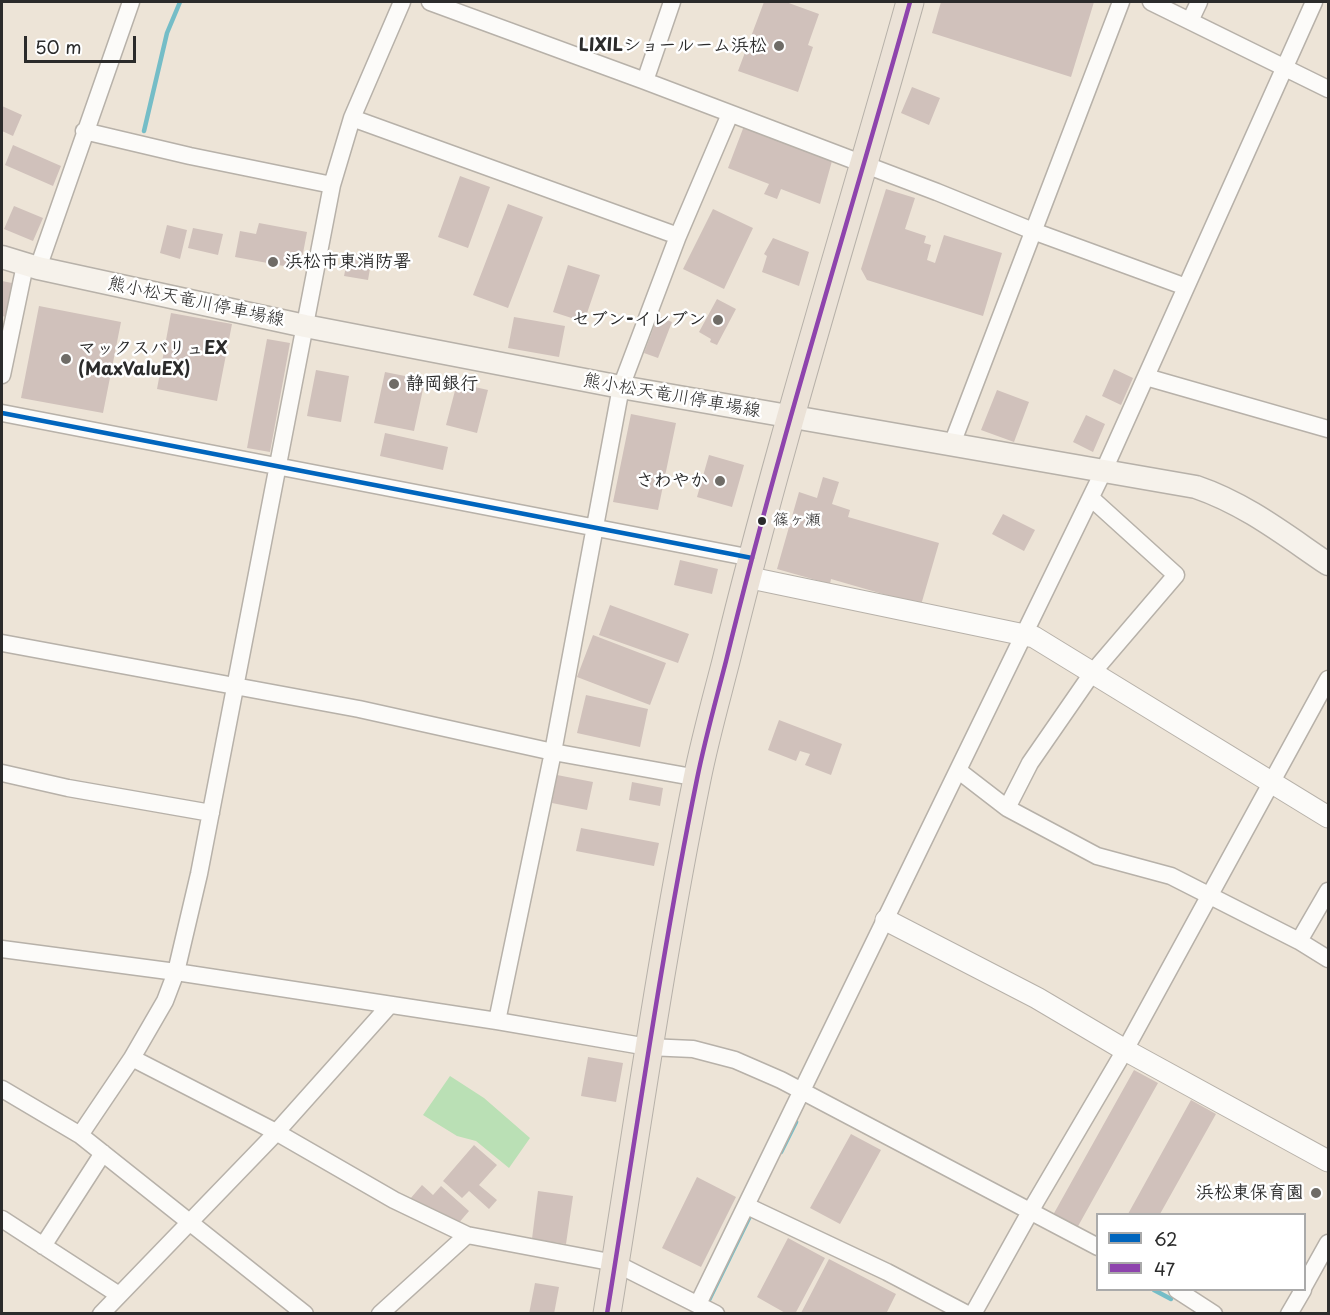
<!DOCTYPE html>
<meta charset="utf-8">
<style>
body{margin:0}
#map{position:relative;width:1330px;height:1315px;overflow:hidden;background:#ede4d7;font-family:"Playpen Sans",sans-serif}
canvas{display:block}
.frame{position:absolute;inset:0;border:3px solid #2b2b2b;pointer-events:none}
.legend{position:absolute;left:1096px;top:1213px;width:210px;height:78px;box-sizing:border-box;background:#fff;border:2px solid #aaa;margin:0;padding:8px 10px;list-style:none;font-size:18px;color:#2b2b2b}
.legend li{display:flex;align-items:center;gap:12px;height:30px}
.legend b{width:30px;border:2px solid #aaa}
.scale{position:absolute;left:24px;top:36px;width:112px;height:27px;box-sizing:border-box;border:3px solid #2b2b2b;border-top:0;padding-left:8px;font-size:18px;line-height:21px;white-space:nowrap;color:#2b2b2b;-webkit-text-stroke:4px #fff;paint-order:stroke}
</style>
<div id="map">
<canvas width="1330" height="1315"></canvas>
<div class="frame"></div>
<ul class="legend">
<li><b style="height:8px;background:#0065bd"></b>62</li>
<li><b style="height:8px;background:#8e44ad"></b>47</li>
</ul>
<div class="scale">50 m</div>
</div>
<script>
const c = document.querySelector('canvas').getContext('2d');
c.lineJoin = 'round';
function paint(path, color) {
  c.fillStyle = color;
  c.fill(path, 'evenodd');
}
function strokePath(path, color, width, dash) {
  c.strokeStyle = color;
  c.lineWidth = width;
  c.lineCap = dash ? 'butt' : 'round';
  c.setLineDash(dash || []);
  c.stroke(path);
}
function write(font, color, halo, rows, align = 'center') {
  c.font = font + ' "Playpen Sans","Klee One",sans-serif';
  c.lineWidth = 5;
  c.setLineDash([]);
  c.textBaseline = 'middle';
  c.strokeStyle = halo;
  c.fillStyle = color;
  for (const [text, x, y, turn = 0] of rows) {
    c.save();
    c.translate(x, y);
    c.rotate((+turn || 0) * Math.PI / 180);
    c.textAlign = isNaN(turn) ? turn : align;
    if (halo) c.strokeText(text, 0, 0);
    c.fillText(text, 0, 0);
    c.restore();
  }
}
const green = new Path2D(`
 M 450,1076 L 484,1098 L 530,1138 L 509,1168 L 476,1141 L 457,1136 L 423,1115 Z`);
const stream = new Path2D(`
 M 144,131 L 167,33 L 180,2
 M 781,1152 L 796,1122
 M 1154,1290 L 1171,1299
 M 709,1300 L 749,1218`);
const building = new Path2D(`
 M 764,2 L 786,2 L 819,14 L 808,45 L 813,47 L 798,92 L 738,71 Z
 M 941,2 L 1094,2 L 1071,77 L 932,33 Z
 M 912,87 L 940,98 L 929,125 L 901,113 Z
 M 2,106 L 22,115 L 13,136 L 2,131 Z
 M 744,126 L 832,161 L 820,204 L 781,189 L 777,199 L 764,194 L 769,184 L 728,168 Z
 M 13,145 L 61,166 L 53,186 L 5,165 Z
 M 460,176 L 490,187 L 468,248 L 438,237 Z
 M 886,189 L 915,198 L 905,229 L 926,236 L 924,243 L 931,245 L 927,260 L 935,263 L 944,235 L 1002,253 L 983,316 L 867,280 L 861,269 Z
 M 508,204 L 543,217 L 508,308 L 473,295 Z
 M 14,206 L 43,218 L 33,241 L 4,229 Z
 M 713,209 L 753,228 L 724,289 L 683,269 Z
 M 259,223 L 307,232 L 300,269 L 235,257 L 240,231 L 256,234 Z
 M 167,225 L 187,230 L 180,259 L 160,253 Z
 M 193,228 L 223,234 L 218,255 L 188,248 Z
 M 773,238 L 809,252 L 799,286 L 762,272 L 767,256 L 764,254 Z
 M 349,252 L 372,257 L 368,280 L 344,276 Z
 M 568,265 L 600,275 L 584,322 L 553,312 Z
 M 2,281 L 12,283 L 6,317 L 2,316 Z
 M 717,299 L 736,309 L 717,345 L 710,342 L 711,339 L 699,332 Z
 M 39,306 L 121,322 L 103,413 L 21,398 Z
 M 171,313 L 232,324 L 217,401 L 157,389 Z
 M 658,316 L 672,322 L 658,358 L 644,353 Z
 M 514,317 L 565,326 L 559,357 L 508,348 Z
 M 267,339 L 290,343 L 270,452 L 247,448 Z
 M 1114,369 L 1133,378 L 1121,405 L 1102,396 Z
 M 316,370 L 349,376 L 341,422 L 307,416 Z
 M 385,372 L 425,380 L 414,431 L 374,423 Z
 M 457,383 L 488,390 L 477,433 L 446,425 Z
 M 997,390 L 1029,402 L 1014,442 L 981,430 Z
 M 631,414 L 676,423 L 658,510 L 613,502 Z
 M 1086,415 L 1105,424 L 1093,452 L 1073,442 Z
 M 385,433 L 448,447 L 443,470 L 380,456 Z
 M 709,455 L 744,465 L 732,507 L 697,497 Z
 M 823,477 L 839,482 L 832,504 L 850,510 L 848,517 L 939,543 L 921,605 L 831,579 L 830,584 L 777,569 L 799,492 L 817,498 Z
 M 1003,514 L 1035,530 L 1024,551 L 992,534 Z
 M 680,560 L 718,569 L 712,594 L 674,585 Z
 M 610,605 L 689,634 L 678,663 L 599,635 Z
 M 593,635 L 666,663 L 650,705 L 577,677 Z
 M 586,695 L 648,709 L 640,747 L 577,733 Z
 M 779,720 L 842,744 L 831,775 L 805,765 L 810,754 L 800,751 L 796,761 L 768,750 Z
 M 557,775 L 593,782 L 587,810 L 552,803 Z
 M 632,782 L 663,788 L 660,806 L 629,800 Z
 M 581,828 L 659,843 L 654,866 L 576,851 Z
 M 588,1057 L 623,1063 L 616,1102 L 581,1096 Z
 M 1134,1070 L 1158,1083 L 1077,1228 L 1053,1215 Z
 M 1191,1100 L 1216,1114 L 1160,1214 L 1128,1214 Z
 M 851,1134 L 881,1150 L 840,1224 L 810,1208 Z
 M 474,1145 L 497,1165 L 479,1185 L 497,1200 L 489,1209 L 469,1191 L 462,1198 L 443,1181 Z
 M 697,1177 L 736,1197 L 701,1267 L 662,1248 Z
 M 422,1185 L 433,1195 L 441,1186 L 469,1211 L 457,1225 L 410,1199 Z
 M 538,1191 L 573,1196 L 566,1244 L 532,1239 Z
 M 788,1238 L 825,1258 L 795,1314 L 787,1314 L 757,1297 Z
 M 829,1259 L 896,1294 L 886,1314 L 801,1313 Z
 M 535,1283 L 559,1287 L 554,1314 L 529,1314 Z`);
const minor = new Path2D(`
 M 430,2 L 645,81 L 937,192 L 1033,231 L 1186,287
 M 1151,2 L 1328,89
 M 1190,21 L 1199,2
 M 645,81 L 672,2
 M 352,118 L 678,236
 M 84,131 L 190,156 L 332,185
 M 38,268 L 131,2
 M 2,375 L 25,265
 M 1146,377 L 1328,429
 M 2,413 L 752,558
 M 952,444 L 1121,2
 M 2,643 L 359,709 L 553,752 L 698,778
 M 959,771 L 1007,808 L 1030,763 L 1093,672 L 1176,575 L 1091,498
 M 2,773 L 68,788 L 211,813
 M 1007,808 L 1097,856 L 1171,876 L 1299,941 L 1328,959
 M 1299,941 L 1328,891
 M 2,949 L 176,972 L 497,1021 L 648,1047 L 693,1049 L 735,1060 L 781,1080 L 1098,1247
 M 497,1021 L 553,752 L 621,387 L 678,236 L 730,114
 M 132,1058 L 165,1001 L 176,972 L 199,874 L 332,185 L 352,118 L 402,2
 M 2,1089 L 80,1135 L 305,1314
 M 80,1135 L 132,1058 L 276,1132 L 394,1200 L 467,1235
 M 747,1206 L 887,1272 L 967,1314
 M 2,1219 L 119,1295
 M 43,1246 L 103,1153
 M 1304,1286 L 1328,1243
 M 1177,1290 L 1214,1314
 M 698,1304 L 1104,470 L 1314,2
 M 101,1314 L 272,1137 L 389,1006
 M 380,1314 L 467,1235 L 615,1263 L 716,1314
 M 973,1314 L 1035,1203 L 1125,1050 L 1328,679
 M 1289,1314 L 1303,1290`);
const tertiary = new Path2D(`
 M 746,577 L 1034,637 L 1328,817
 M 886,920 L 1037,998 L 1125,1050 L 1328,1161`);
const secondary = new Path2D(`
 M 2,257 L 38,268 L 305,326 L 621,387 L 1196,487 C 1246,504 1285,535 1328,564`);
const trunk = new Path2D(`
 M 607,1314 C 636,1135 661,956 697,779 C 705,739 716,700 726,661 C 780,439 849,221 910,2`);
const bus1 = new Path2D(`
 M 2,413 L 752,558`);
const bus2 = new Path2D(`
 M 607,1314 C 636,1135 661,956 697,779 C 705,739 716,700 726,661 C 780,439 849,221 910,2`);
const markers = [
 [779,46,6,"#6f6c67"],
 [273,262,6,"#6f6c67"],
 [718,320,6,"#6f6c67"],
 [66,359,6,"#6f6c67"],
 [394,384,6,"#6f6c67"],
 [720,481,6,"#6f6c67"],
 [762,521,5,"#2b2b2b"],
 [1316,1193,6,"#6f6c67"]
];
const busNames = [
 ["篠ヶ瀬",773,521]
];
const poiNames = [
 ["LIXILショールーム浜松",767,46],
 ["浜松市東消防署",285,262,"left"],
 ["セブン-イレブン",706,320],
 ["マックスバリュEX",78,349,"left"],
 ["(MaxValuEX)",78,370,"left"],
 ["静岡銀行",406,384,"left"],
 ["さわやか",708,481],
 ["浜松東保育園",1304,1193]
];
const streetNames = [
 ["熊小松天竜川停車場線",196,302,12],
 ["熊小松天竜川停車場線",672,396,10]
];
paint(green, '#bae0b5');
strokePath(stream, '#75bdc7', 4.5);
paint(building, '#d0c1bb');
strokePath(minor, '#b7b1a9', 19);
strokePath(tertiary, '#b7b1a9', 23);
strokePath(secondary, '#b7b1a9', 25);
strokePath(trunk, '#b7b1a9', 29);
strokePath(minor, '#fcfbf9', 16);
strokePath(tertiary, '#fcfbf9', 21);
strokePath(secondary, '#f6f2eb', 22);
strokePath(trunk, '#ebe2d7', 27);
strokePath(bus1, '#0065bd', 4.5);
strokePath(bus2, '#8e44ad', 4.5);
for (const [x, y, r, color] of markers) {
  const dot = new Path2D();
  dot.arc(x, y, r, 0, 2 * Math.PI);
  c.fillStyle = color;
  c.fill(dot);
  strokePath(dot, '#fff', 2);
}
write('16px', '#2b2b2b', '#fff', busNames, 'left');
write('bold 18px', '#2b2b2b', '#fff', poiNames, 'right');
write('18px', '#2b2b2b', '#fff', streetNames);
</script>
